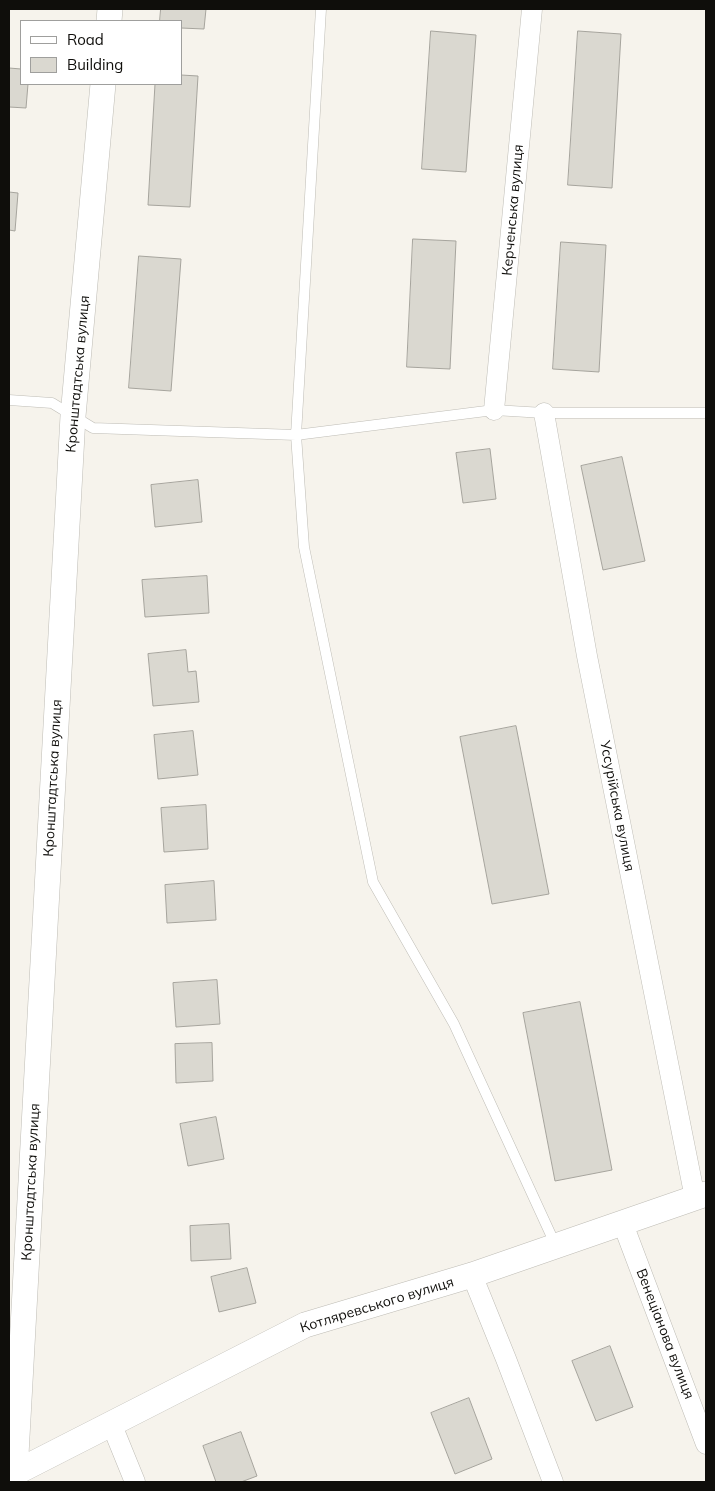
<!DOCTYPE html>
<meta charset="utf-8">
<style>
body{margin:0}
#map{position:relative;width:715px;height:1491px;overflow:hidden;background:#f6f3ec;font-family:Mulish,sans-serif}
canvas{display:block}
.frame{position:absolute;inset:0;border:10px solid #0f0e0b;pointer-events:none}
.legend{position:absolute;left:20px;top:20px;width:162px;height:65px;box-sizing:border-box;background:#fff;border:1px solid #9f9f9d;margin:0;padding:6px 9px;list-style:none;font-size:15px;color:#0f0e0b}
.legend li{display:flex;align-items:center;gap:10px;height:25px}
.legend b{width:25px;border:1px solid #9f9f9d}
</style>
<div id="map">
<canvas width="715" height="1491"></canvas>
<div class="frame"></div>
<ul class="legend">
<li><b style="height:6px;background:#fff"></b>Road</li>
<li><b style="height:14px;background:#dad8d0"></b>Building</li>
</ul>
</div>
<script>
const c = document.querySelector('canvas').getContext('2d');
c.lineJoin = 'round';
function paint(path, color) {
  c.fillStyle = color;
  c.fill(path, 'evenodd');
}
function strokePath(path, color, width, dash) {
  c.strokeStyle = color;
  c.lineWidth = width;
  c.lineCap = dash ? 'butt' : 'round';
  c.setLineDash(dash || []);
  c.stroke(path);
}
function write(font, color, halo, rows, align = 'center') {
  c.font = font + ' Mulish,sans-serif';
  c.lineWidth = 4;
  c.setLineDash([]);
  c.textBaseline = 'middle';
  c.strokeStyle = halo;
  c.fillStyle = color;
  for (const [text, x, y, turn = 0] of rows) {
    c.save();
    c.translate(x, y);
    c.rotate((+turn || 0) * Math.PI / 180);
    c.textAlign = isNaN(turn) ? turn : align;
    if (halo) c.strokeText(text, 0, 0);
    c.fillText(text, 0, 0);
    c.restore();
  }
}
const building = new Path2D(`
 M 161,9 L 206,9 L 204,29 L 181,28 L 181,21 L 160,21 Z
 M 431,31 L 476,35 L 466,172 L 422,169 Z
 M 578,31 L 621,34 L 612,188 L 568,185 Z
 M 9,68 L 21,69 L 21,84 L 28,84 L 26,108 L 9,107 Z
 M 181,75 L 198,76 L 190,207 L 148,205 L 155,84 L 181,84 Z
 M 9,192 L 18,193 L 15,231 L 9,230 Z
 M 413,239 L 456,241 L 450,369 L 407,367 Z
 M 561,242 L 606,245 L 599,372 L 553,369 Z
 M 139,256 L 181,259 L 171,391 L 129,388 Z
 M 490,449 L 496,499 L 463,503 L 456,453 Z
 M 622,457 L 645,561 L 603,570 L 581,466 Z
 M 198,480 L 202,522 L 155,527 L 151,485 Z
 M 207,576 L 209,613 L 145,617 L 142,580 Z
 M 186,650 L 188,672 L 196,671 L 199,702 L 153,706 L 148,654 Z
 M 516,726 L 549,894 L 492,904 L 460,737 Z
 M 193,731 L 198,775 L 158,779 L 154,735 Z
 M 206,805 L 208,849 L 164,852 L 161,808 Z
 M 214,881 L 216,920 L 167,923 L 165,885 Z
 M 217,980 L 220,1024 L 176,1027 L 173,983 Z
 M 580,1002 L 612,1170 L 555,1181 L 523,1013 Z
 M 212,1043 L 213,1081 L 176,1083 L 175,1044 Z
 M 216,1117 L 224,1159 L 188,1166 L 180,1124 Z
 M 229,1224 L 231,1259 L 191,1261 L 190,1226 Z
 M 247,1268 L 256,1303 L 219,1312 L 211,1277 Z
 M 610,1346 L 633,1407 L 596,1421 L 572,1361 Z
 M 469,1398 L 492,1459 L 455,1474 L 431,1413 Z
 M 241,1432 L 257,1476 L 241,1482 L 216,1482 L 203,1446 Z`);
const service = new Path2D(`
 M 321,9 L 296,435 L 304,547 L 373,882 L 454,1024 L 556,1246
 M 9,400 L 52,403 L 93,428 L 296,435 L 494,410 L 544,413 L 706,413`);
const minor = new Path2D(`
 M 494,410 L 532,9
 M 544,413 L 587,656 L 695,1198
 M 623,1224 L 706,1444
 M 472,1275 L 506,1359 L 553,1482
 M 111,1423 L 135,1482`);
const tertiary = new Path2D(`
 M 109,21 L 110,9
 M 15,1473 L 73,416 L 103,84
 M 9,1476 L 305,1325 L 472,1275 L 706,1194`);
const streetNames = [
 ["Керченська вулиця",513,210,-85],
 ["Кронштадтська вулиця",78,374,-85],
 ["Кронштадтська вулиця",53,778,-87],
 ["Уссурійська вулиця",617,806,79],
 ["Кронштадтська вулиця",31,1182,-87],
 ["Котляревського вулиця",377,1305,-17],
 ["Венеціанова вулиця",665,1334,69]
];
paint(building, '#dad8d0');
strokePath(building, '#a6a49d', 1);
strokePath(service, '#bebcb5', 11);
strokePath(minor, '#bebcb5', 21);
strokePath(tertiary, '#bebcb5', 26);
strokePath(service, '#fff', 10);
strokePath(minor, '#fff', 20);
strokePath(tertiary, '#fff', 25);
write('14px', '#0f0e0b', '#fff', streetNames);
</script>
